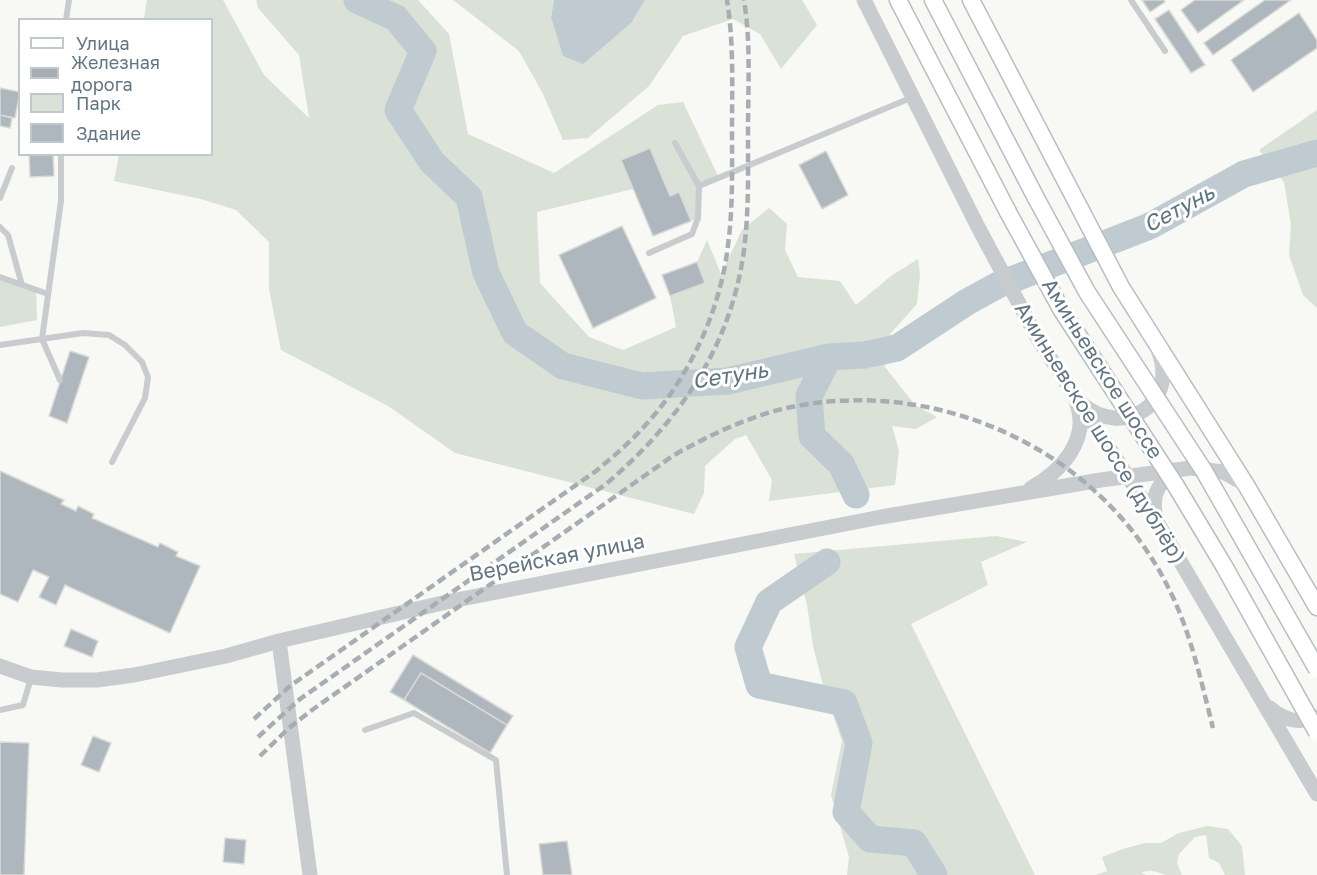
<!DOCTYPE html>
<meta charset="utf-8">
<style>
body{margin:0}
#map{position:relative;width:1317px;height:875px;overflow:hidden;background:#f8f8f5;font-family:"Golos Text",sans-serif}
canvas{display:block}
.legend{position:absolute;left:18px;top:18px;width:195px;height:138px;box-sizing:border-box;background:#fff;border:2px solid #c0c8cd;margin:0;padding:8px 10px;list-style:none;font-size:18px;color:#617583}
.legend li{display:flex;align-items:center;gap:12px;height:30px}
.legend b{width:30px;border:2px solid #c0c8cd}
</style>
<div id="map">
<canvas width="1317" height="875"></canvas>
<ul class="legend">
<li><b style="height:8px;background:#fff"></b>Улица</li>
<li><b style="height:8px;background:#a6adb3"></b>Железная дорога</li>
<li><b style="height:16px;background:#dae1d6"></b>Парк</li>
<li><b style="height:16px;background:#aeb7bd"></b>Здание</li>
</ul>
</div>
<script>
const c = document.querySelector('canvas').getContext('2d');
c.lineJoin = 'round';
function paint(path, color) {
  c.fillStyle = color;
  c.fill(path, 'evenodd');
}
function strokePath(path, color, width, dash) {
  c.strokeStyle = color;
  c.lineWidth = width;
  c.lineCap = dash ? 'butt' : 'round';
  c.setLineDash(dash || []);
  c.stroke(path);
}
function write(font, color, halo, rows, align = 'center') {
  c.font = font + ' "Golos Text",sans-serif';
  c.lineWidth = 6;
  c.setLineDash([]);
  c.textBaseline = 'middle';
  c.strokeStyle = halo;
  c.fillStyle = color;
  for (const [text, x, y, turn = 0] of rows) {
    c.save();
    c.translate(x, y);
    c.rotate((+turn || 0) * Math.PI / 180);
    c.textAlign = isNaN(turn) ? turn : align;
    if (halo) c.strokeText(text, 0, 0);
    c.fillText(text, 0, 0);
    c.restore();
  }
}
const green = new Path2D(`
 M 147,0 L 223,0 L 264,75 L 309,118 L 299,55 L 258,8 L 256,0 L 418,0 L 449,34 L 468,134 L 554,173 L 658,105 L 683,102 L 719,178 L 700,186 L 698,218 L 691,221 L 679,193 L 670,196 L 633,189 L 537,212 L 540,283 L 589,337 L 623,350 L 676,327 L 670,296 L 705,283 L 697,262 L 707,240 L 721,274 L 742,230 L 769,208 L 787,224 L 785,250 L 798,277 L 840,281 L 856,305 L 891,276 L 918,259 L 920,275 L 917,304 L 891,333 L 885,367 L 915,405 L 937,417 L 916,429 L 892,426 L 899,451 L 895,485 L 769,501 L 772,480 L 746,435 L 735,439 L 705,466 L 704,493 L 694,514 L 455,453 L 388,406 L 281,350 L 269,289 L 269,242 L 236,210 L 201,199 L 114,181 L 119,155 L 212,154 L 212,20 L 144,19 Z
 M 453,0 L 554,0 L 551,17 L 632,22 L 645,0 L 802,0 L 817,25 L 781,69 L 760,34 L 733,19 L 683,36 L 649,86 L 588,138 L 563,140 L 543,94 L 519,51 Z
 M 1317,110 L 1317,308 L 1303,295 L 1289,255 L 1291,225 L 1284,182 L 1259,150 Z
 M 0,277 L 36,290 L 37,320 L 0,327 Z
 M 996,536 L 1027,542 L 981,562 L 988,585 L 911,624 L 1035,875 L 847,875 L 849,857 L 831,795 L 842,741 L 824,689 L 813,646 L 807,605 L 794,554 Z
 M 1207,826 L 1228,829 L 1242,846 L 1245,875 L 1225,875 L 1219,863 L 1209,858 L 1206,835 L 1195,837 L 1179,854 L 1177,863 L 1182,875 C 1178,875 1171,875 1166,875 C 1157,872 1150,868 1141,873 L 1147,875 L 1096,875 L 1107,871 L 1102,857 L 1126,848 L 1145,843 L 1161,843 L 1179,833 Z`);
const water = new Path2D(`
 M 554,0 L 645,0 L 632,22 L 583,64 L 563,56 L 551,17 Z`);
const river = new Path2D(`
 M 357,0 L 396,18 L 423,51 L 398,110 L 432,162 L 469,197 L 486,273 L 515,333 L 563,366 L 642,386 L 728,381 L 829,357 L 864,355 L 897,348 L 967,302 L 998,285 L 1150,226 L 1244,174 L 1317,153
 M 829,357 L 809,396 L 812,436 L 841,464 L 856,495
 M 827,562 L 769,602 L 748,647 L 759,685 L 844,703 L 859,743 L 846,812 L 870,839 L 914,843 L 934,875`);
const building = new Path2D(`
 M 1142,0 L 1164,0 L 1165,2 L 1150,12 Z
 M 1195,0 L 1244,0 L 1198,33 L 1181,10 Z
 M 1265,0 L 1291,0 L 1213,55 L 1204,43 Z
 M 1169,10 L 1205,65 L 1191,73 L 1155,19 Z
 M 1299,13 L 1317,40 L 1317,48 L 1253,92 L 1231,60 Z
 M 0,88 L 20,92 L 15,118 L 0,115 Z
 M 0,115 L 12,118 L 10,128 L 0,126 Z
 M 650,148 L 670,196 L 679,192 L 691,221 L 653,236 L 621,160 Z
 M 826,151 L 848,195 L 822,209 L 799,165 Z
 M 29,154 L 53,154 L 54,176 L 30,177 Z
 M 622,226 L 656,298 L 593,328 L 559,255 Z
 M 697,262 L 705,283 L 670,296 L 662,275 Z
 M 70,351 L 89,357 L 67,423 L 49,416 Z
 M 0,471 L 64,500 L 61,504 L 76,511 L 78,506 L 94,514 L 92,518 L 158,547 L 160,543 L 178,552 L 176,556 L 200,566 L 170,633 L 65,585 L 56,605 L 39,597 L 49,577 L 33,570 L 18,602 L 0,594 Z
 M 71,629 L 98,641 L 92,657 L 64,646 Z
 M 413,655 L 513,716 L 507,725 L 421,673 L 404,700 L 390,692 Z
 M 421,673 L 507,725 L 490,753 L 404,700 Z
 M 93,736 L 111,743 L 99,772 L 81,765 Z
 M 0,742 L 29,743 L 24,875 L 0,875 Z
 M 225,838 L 246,840 L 244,864 L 223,862 Z
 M 567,841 L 572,875 L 543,875 L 539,844 Z`);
const service = new Path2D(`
 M 1131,0 L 1165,51
 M 66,20 L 69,0
 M 675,143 L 699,186
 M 0,198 L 12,168
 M 0,227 L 8,235 L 22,285
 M 649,253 L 692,234 L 698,218 L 699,186 L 913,97
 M 0,277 L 48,294
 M 0,345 L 83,333 L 109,335 L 125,345 L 142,362 L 148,377 L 145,398 L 112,462
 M 60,380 L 42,339 L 61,201 L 61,154
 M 0,710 L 23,705 L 31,678
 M 365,730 L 414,713 L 496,760 L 507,875`);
const tertiary = new Path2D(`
 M 864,0 L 978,227 L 1038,339 L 1156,520 L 1317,794
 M 1082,404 C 1123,439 1178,404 1159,353
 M 1031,488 C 1060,472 1090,441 1077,404
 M 1156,517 C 1151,497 1158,480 1178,471
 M 279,641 L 310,875
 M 0,666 L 31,677 L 62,680 L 97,680 L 134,675 L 226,656 L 279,641 L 451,601 L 881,517 L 1101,480 L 1191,468 L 1223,472 L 1245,484
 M 1270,708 C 1283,720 1300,724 1317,717`);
const secondary = new Path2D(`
 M 898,0 L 1008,212
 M 933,0 L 1036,198
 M 971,0 L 1121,287 L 1246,485 L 1317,607`);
const rail = new Path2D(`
 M 254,719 L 290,686 L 596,471 C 615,455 633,440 649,421 C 691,374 721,308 728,245 C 733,208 732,170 732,132 C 732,88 734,44 727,0
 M 258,737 L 300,699 L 606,484 C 679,422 731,347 744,250 C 749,211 748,171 748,132 C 748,88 751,43 744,0
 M 260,756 L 289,728 L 312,710 L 674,455 C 710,435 747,417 787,408 C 937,375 1101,450 1169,589 C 1191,633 1201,681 1213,728`);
const secondaryBridge = new Path2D(`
 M 1036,198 L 1087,292 L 1204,471 L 1317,669
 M 1008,212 L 1061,309 L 1176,486 L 1224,566 L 1317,732`);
const streetNames = [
 ["Аминьевское шоссе",1102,369,58],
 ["Аминьевское шоссе (дублёр)",1100,433,58],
 ["Верейская улица",557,558,-11]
];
const waterNames = [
 ["Сетунь",1179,209,-28],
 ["Сетунь",730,376,-9]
];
paint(green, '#dae1d6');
paint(water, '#bfcbd0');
strokePath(river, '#bfcbd0', 27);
paint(building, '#aeb7bd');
strokePath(building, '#dadad7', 1.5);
strokePath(secondary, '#b8bec2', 19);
strokePath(service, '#c8cccf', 6);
strokePath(tertiary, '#c8cccf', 15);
strokePath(secondary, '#fff', 16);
strokePath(rail, '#a6adb3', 4.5, [9, 4.5]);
strokePath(secondaryBridge, '#b8bec2', 19, []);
strokePath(secondaryBridge, '#fff', 16);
write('21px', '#617583', '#fff', streetNames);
write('italic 22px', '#5b767d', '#fff', waterNames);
</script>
